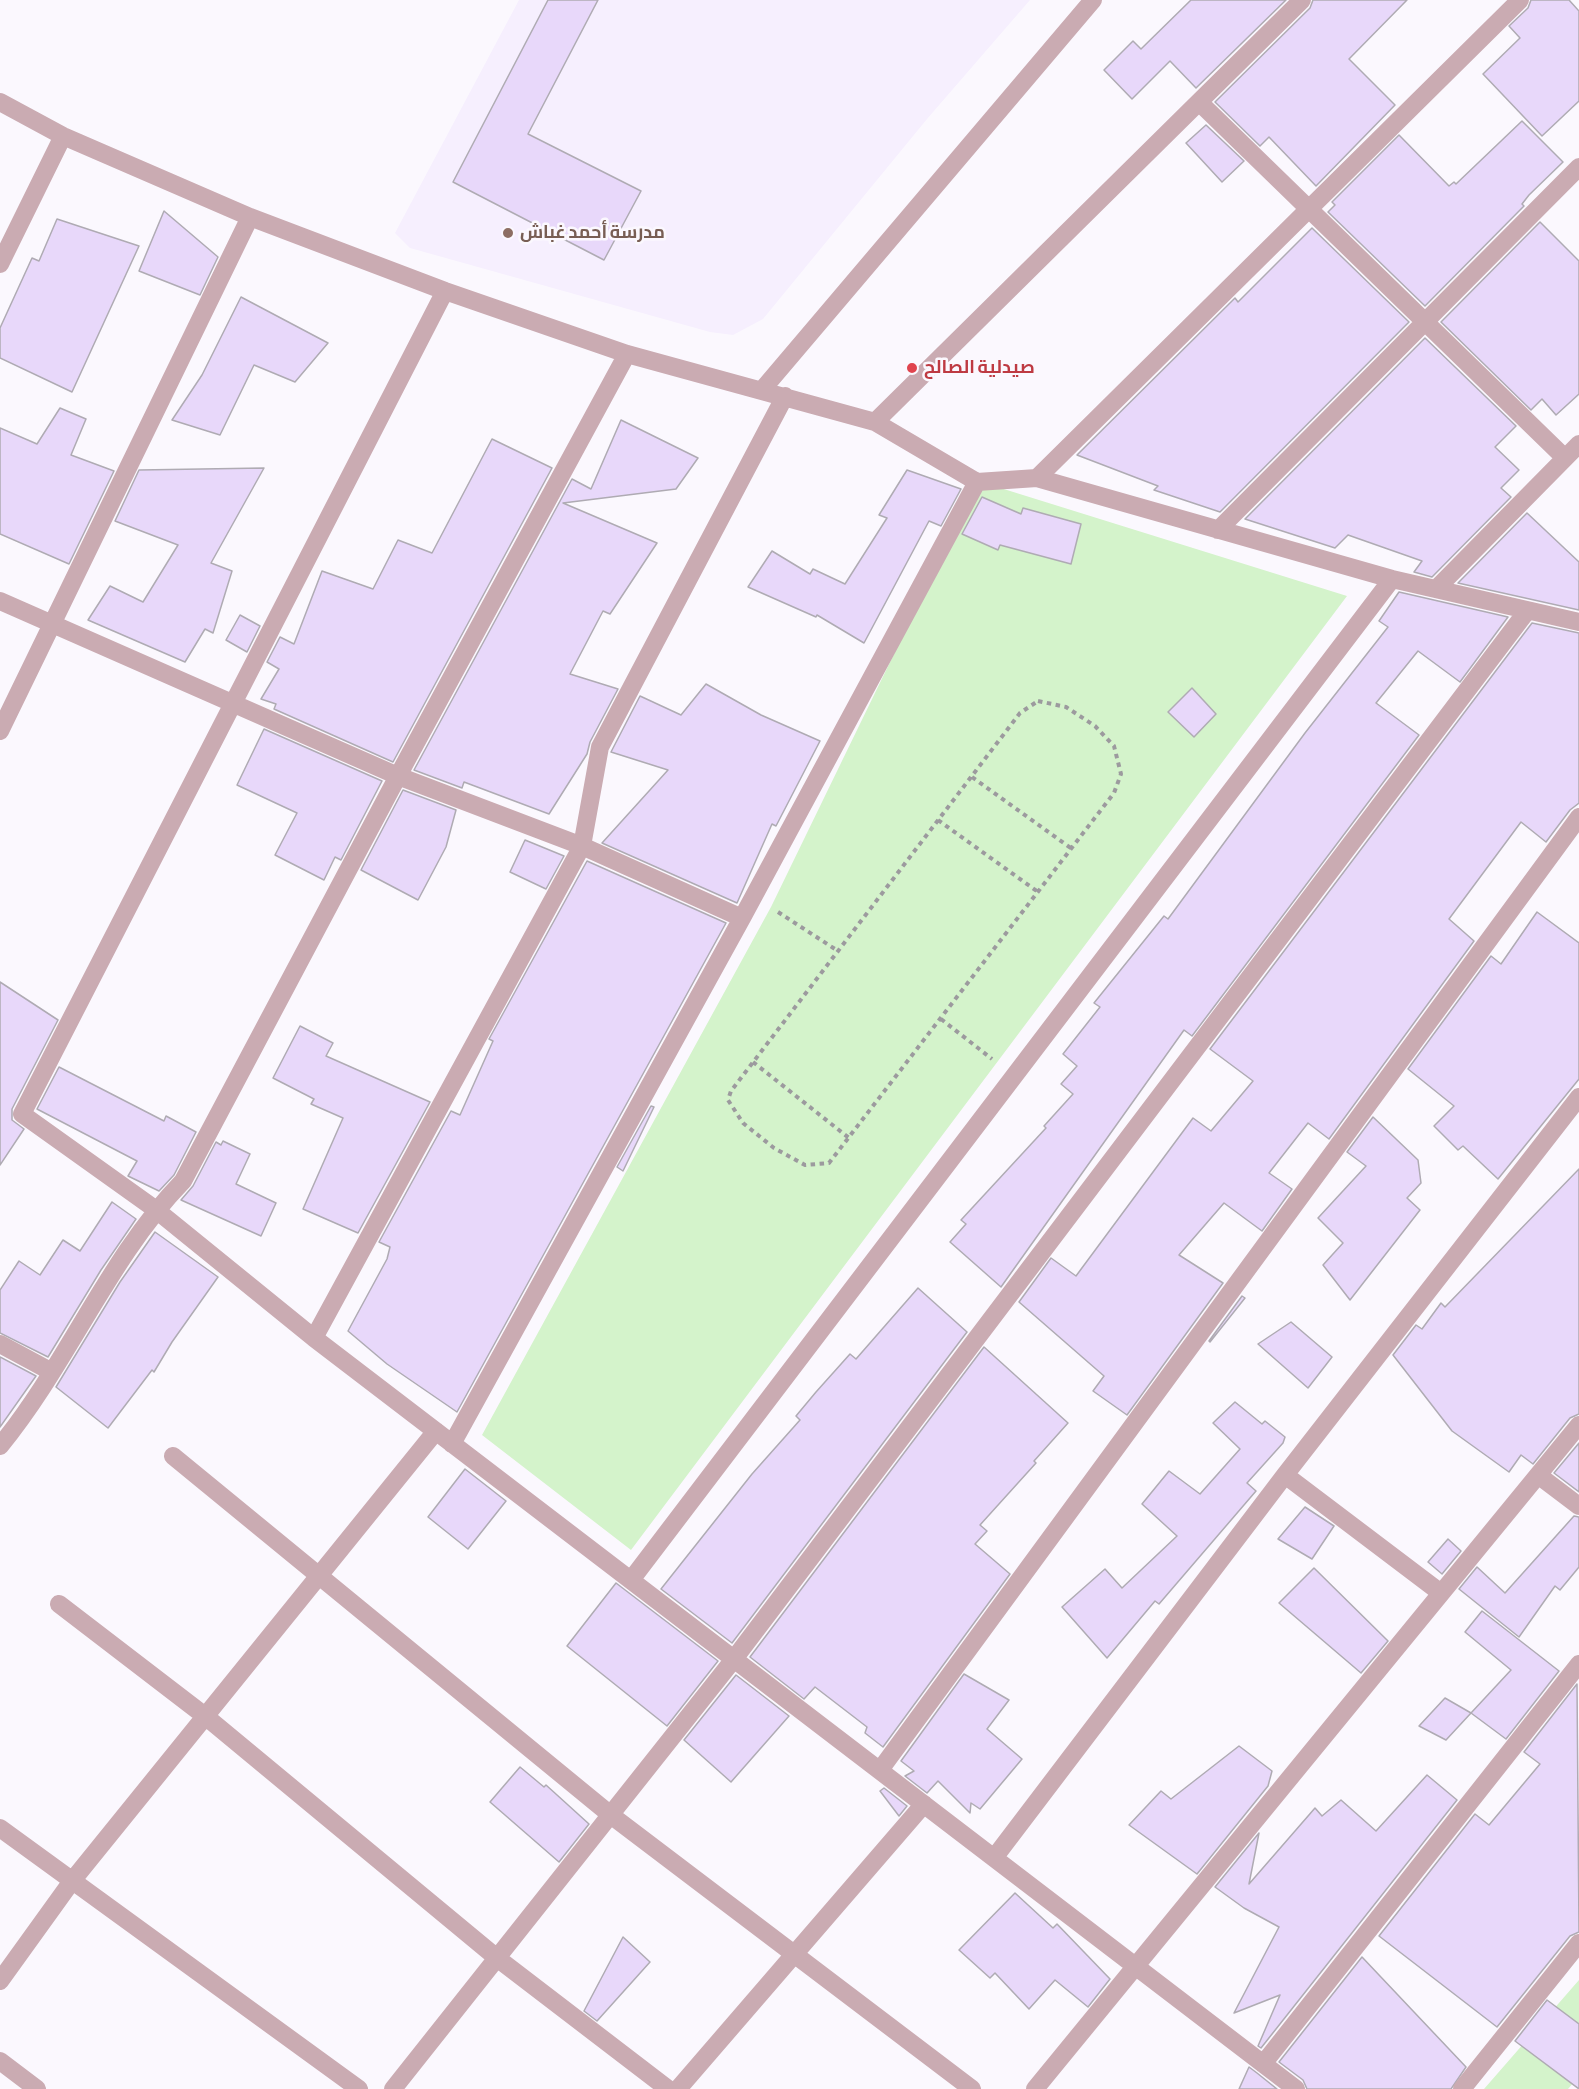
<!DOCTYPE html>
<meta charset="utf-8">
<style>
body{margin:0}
canvas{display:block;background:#fbf8fe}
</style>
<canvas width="1579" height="2089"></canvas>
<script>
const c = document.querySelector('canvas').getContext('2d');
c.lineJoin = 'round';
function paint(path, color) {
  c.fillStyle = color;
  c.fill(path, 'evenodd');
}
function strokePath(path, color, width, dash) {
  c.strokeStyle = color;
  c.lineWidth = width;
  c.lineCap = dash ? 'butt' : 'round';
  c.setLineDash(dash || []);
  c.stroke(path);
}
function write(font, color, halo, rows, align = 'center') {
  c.font = font + ' "Sofia Sans Condensed",Cairo,sans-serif';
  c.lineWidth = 5;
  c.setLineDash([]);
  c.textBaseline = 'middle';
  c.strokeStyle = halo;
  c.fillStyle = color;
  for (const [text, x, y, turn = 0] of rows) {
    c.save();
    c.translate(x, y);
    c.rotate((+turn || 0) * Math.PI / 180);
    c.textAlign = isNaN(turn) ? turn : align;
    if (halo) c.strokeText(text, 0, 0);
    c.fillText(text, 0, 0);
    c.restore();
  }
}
const built = new Path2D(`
 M 519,0 L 1030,0 L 927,119 L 763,319 L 733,335 L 710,332 L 410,248 L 395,233 Z`);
const green = new Path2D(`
 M 978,481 L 1347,596 L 631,1550 L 482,1435 L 771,907 Z
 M 1579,1980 L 1579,2076 L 1568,2089 L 1484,2089 Z`);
const building = new Path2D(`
 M 548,0 L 598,0 L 528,134 L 641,191 L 604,260 L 453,182 Z
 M 1191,0 L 1286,0 L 1196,88 L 1170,61 L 1132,99 L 1104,70 L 1133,41 L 1141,49 Z
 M 1313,0 L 1407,0 L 1349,59 L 1395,105 L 1316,186 L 1269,137 L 1260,146 L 1215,102 L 1310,8 Z
 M 1531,0 L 1569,0 L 1579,11 L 1579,101 L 1542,136 L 1483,74 L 1520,38 L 1509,26 L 1528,8 Z
 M 1522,121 L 1563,162 L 1529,195 L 1522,204 L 1524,206 L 1425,306 L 1328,212 L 1335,205 L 1332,202 L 1399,135 L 1449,186 L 1454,182 L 1456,184 Z
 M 1206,125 L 1244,161 L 1222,182 L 1186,143 Z
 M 164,211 L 218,257 L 200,295 L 139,271 Z
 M 57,219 L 139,246 L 72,392 L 0,358 L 0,328 L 32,258 L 39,261 Z
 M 1540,222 L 1579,261 L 1579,394 L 1556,415 L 1542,399 L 1531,410 L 1441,322 Z
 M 1312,228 L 1409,322 L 1220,512 L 1154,490 L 1158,486 L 1077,455 L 1235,298 L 1238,302 Z
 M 241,297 L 328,343 L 295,382 L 254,365 L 220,435 L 172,420 L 202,375 Z
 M 1425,338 L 1516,426 L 1495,447 L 1519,470 L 1501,488 L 1511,497 L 1432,577 L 1414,572 L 1422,561 L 1348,535 L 1335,548 L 1245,519 Z
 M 60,408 L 86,419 L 71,455 L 114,471 L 69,564 L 0,534 L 0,428 L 37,444 Z
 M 621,420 L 698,458 L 676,489 L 563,503 L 657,543 L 610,614 L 603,611 L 570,674 L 618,689 L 590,742 L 587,754 L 549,814 L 464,782 L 462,788 L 414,770 L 572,479 L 591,489 Z
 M 492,439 L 552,468 L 393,762 L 274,709 L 276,704 L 261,699 L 279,669 L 267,662 L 280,637 L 294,644 L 322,571 L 373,589 L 398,540 L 432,553 Z
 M 264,468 L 211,563 L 232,571 L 213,633 L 205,629 L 185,662 L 88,620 L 110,586 L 143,602 L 178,545 L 115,521 L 139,470 Z
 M 907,470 L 961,489 L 941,526 L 929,521 L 864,643 L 817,615 L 816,617 L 748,587 L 772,551 L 810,574 L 813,569 L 845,584 L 887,518 L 879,515 Z
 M 982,497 L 1021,514 L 1023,508 L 1081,524 L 1071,564 L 1000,545 L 998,550 L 962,534 Z
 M 1527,513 L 1579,562 L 1579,610 L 1458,583 Z
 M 1399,592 L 1508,617 L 1460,682 L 1418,651 L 1376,703 L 1419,735 L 1192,1036 L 1184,1030 L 1001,1287 L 950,1242 L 966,1224 L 961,1220 L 1046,1128 L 1044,1126 L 1073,1094 L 1061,1084 L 1077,1066 L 1063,1054 L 1100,1007 L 1094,1003 L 1164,916 L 1168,919 L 1305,733 L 1388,627 L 1379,621 Z
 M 240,615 L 260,626 L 247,652 L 226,640 Z
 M 1532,623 L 1579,633 L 1579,803 L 1570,810 L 1546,842 L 1521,822 L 1449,919 L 1474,941 L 1329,1139 L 1308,1123 L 1269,1173 L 1292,1189 L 1262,1231 L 1224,1203 L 1179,1255 L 1223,1283 L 1127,1415 L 1093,1391 L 1104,1376 L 1019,1302 L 1051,1258 L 1076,1276 L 1193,1118 L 1211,1131 L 1253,1081 L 1210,1049 Z
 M 706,684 L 761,715 L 820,741 L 776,826 L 772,824 L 737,903 L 602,843 L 668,770 L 611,752 L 640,696 L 681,715 Z
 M 1192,688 L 1216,714 L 1194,737 L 1168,712 Z
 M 264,729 L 382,781 L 341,860 L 335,857 L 324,880 L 275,855 L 297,813 L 237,785 Z
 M 403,790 L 456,810 L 446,847 L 418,900 L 361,870 Z
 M 525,840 L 564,856 L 546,889 L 510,872 Z
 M 587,861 L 726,923 L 457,1412 L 387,1364 L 348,1331 L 387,1259 L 390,1247 L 379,1242 L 451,1111 L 460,1115 L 493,1041 L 489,1039 Z
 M 1537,912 L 1579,943 L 1579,1079 L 1498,1179 L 1463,1146 L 1458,1150 L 1434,1126 L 1454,1106 L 1408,1069 L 1491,956 L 1501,964 Z
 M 0,982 L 58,1020 L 12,1109 L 12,1120 L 24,1129 L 0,1165 Z
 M 300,1026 L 333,1043 L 326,1056 L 430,1102 L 358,1233 L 303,1209 L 343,1118 L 311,1104 L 314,1099 L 273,1078 Z
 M 59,1067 L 164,1121 L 166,1116 L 196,1132 L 174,1175 L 159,1191 L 128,1176 L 137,1161 L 37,1109 Z
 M 651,1106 L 654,1107 L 623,1171 L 617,1167 Z
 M 1373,1117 L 1418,1160 L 1421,1183 L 1407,1198 L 1420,1210 L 1350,1300 L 1323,1265 L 1343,1243 L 1318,1218 L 1366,1166 L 1347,1152 Z
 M 223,1141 L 250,1154 L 236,1184 L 276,1203 L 261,1236 L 181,1200 L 193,1186 L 216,1142 L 221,1145 Z
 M 1579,1169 L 1579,1414 L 1570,1418 L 1533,1464 L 1521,1455 L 1509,1472 L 1452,1431 L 1393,1355 L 1416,1325 L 1422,1329 L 1441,1303 L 1445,1307 Z
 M 112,1202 L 136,1219 L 101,1270 L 48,1357 L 0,1333 L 0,1290 L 19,1261 L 40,1275 L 63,1240 L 80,1251 Z
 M 155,1232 L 218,1277 L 172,1342 L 154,1372 L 152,1370 L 108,1428 L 56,1387 L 120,1282 Z
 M 918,1288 L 967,1332 L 732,1643 L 661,1589 L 752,1474 L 800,1420 L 796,1416 L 816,1392 L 850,1354 L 856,1359 Z
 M 1242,1296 L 1245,1298 L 1210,1342 L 1209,1341 Z
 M 1291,1322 L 1332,1357 L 1308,1388 L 1258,1344 Z
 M 984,1347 L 1068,1423 L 1034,1461 L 1036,1463 L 980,1525 L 987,1531 L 975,1544 L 1010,1574 L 883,1747 L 865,1733 L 867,1727 L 815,1687 L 804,1699 L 750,1657 Z
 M 0,1357 L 36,1376 L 0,1427 Z
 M 1235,1402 L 1262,1424 L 1265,1421 L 1285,1437 L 1283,1443 L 1247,1483 L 1256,1491 L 1159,1604 L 1155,1601 L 1107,1658 L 1062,1607 L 1105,1569 L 1122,1588 L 1177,1536 L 1142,1504 L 1169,1471 L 1200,1494 L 1240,1449 L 1213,1423 Z
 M 1579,1443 L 1579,1492 L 1554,1473 Z
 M 465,1469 L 506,1501 L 468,1549 L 428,1517 Z
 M 1305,1507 L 1334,1526 L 1312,1559 L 1278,1539 Z
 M 1574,1516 L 1579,1517 L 1579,1567 L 1560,1590 L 1555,1586 L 1519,1637 L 1459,1589 L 1477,1567 L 1505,1593 Z
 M 1448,1539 L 1461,1551 L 1442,1574 L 1428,1562 Z
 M 1314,1568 L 1388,1641 L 1361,1673 L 1279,1603 Z
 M 616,1583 L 718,1661 L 667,1726 L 567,1646 Z
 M 1482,1611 L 1559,1671 L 1506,1739 L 1471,1713 L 1511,1670 L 1465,1632 Z
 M 964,1674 L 1009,1700 L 987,1729 L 1022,1759 L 980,1809 L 971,1803 L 970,1813 L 938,1781 L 927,1793 L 905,1776 L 914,1771 L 901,1761 Z
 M 736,1675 L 789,1716 L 731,1782 L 684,1740 Z
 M 1577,1684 L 1579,1932 L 1570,1936 L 1497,2027 L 1379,1936 L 1475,1814 L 1489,1825 L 1540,1764 L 1524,1752 Z
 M 1445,1698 L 1471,1713 L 1446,1740 L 1419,1726 Z
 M 1239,1746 L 1272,1771 L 1268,1786 L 1197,1874 L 1129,1825 L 1161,1791 L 1171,1799 Z
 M 520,1767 L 544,1787 L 546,1785 L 589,1824 L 559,1862 L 490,1802 Z
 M 1427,1775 L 1457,1800 L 1261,2048 L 1258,2046 L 1280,1995 L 1234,2013 L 1279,1927 L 1244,1908 L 1215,1887 L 1259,1833 L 1249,1884 L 1315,1808 L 1322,1816 L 1341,1800 L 1376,1831 Z
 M 884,1788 L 907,1806 L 899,1816 L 880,1791 Z
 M 1015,1893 L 1053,1928 L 1057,1924 L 1110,1979 L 1088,2007 L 1055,1980 L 1029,2009 L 995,1973 L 990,1978 L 959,1950 Z
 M 623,1937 L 650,1962 L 597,2021 L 584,2011 Z
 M 1362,1957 L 1466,2067 L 1451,2089 L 1307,2089 L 1303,2080 L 1279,2062 Z
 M 1547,2000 L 1579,2024 L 1579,2089 L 1515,2041 Z
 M 1249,2067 L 1257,2073 L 1277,2089 L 1239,2089 Z`);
const path = new Path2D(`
 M 1038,701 L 1066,707 L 1095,726 L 1114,746 L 1121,774 L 1114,793 L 829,1163 L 805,1165 L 774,1148 L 743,1123 L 728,1100 L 731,1091 L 1020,713 Z
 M 972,777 L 1072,849
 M 938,820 L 1038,892
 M 778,912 L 838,951
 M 941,1019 L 992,1059
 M 753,1062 L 849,1138`);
const minor = new Path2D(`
 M 0,102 L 63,136 L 250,217 L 445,291 L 627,354 L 875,422 L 977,482 L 1037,478 L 1392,579 L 1579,622
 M 1199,102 L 1565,458
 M 0,264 L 63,136
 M 445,291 L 22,1114 L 155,1209 L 314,1338 L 1296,2089
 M 762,390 L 1093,0
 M 875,422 L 1302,0
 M 1037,478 L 1520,0
 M 1218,530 L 1579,167
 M 1436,589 L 1579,444
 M 0,601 L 398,776 L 582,846 L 742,918
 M 0,731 L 250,217
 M 314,1338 L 582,846 L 600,747 L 785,396
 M 0,1344 L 52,1372
 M 452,1444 L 742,918 L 977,482
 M 0,1446 C 68,1363 109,1257 183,1181 L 398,776 L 627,354
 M 173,1456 L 612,1816 L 972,2089
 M 1285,1475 L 1441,1593
 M 1538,1475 L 1579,1506
 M 631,1580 L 1392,579
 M 59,1604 L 205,1716 L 497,1958 L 668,2089
 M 880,1770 L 1579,817
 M 0,1828 L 359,2089
 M 994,1858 L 1285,1475 L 1579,1097
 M 0,1981 L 72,1881 L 436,1431
 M 0,2061 L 37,2089
 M 1263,2064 L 1579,1664
 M 393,2089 L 734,1659 L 1527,611
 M 678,2089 L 924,1804
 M 1035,2089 L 1579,1425
 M 1462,2089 L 1579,1943`);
const markers = [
 [508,233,6,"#8d6e63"],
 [912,368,6,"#e0444e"]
];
const educationNames = [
 ["مدرسة أحمد غباش",520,233]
];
const healthNames = [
 ["صيدلية الصالح",924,368]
];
paint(built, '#f6effe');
paint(green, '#d4f3cb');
paint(building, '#e8d8fa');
strokePath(building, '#afabb3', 1.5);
strokePath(path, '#9c9a9e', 4, [4.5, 4.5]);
strokePath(minor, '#caabb2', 18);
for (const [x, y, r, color] of markers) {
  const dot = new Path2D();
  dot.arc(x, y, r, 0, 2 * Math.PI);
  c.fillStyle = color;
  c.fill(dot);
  strokePath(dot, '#fbf8fe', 2);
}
write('bold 18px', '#785e54', '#fbf8fe', educationNames, 'left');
write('bold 18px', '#be3a42', '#fbf8fe', healthNames, 'left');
</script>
